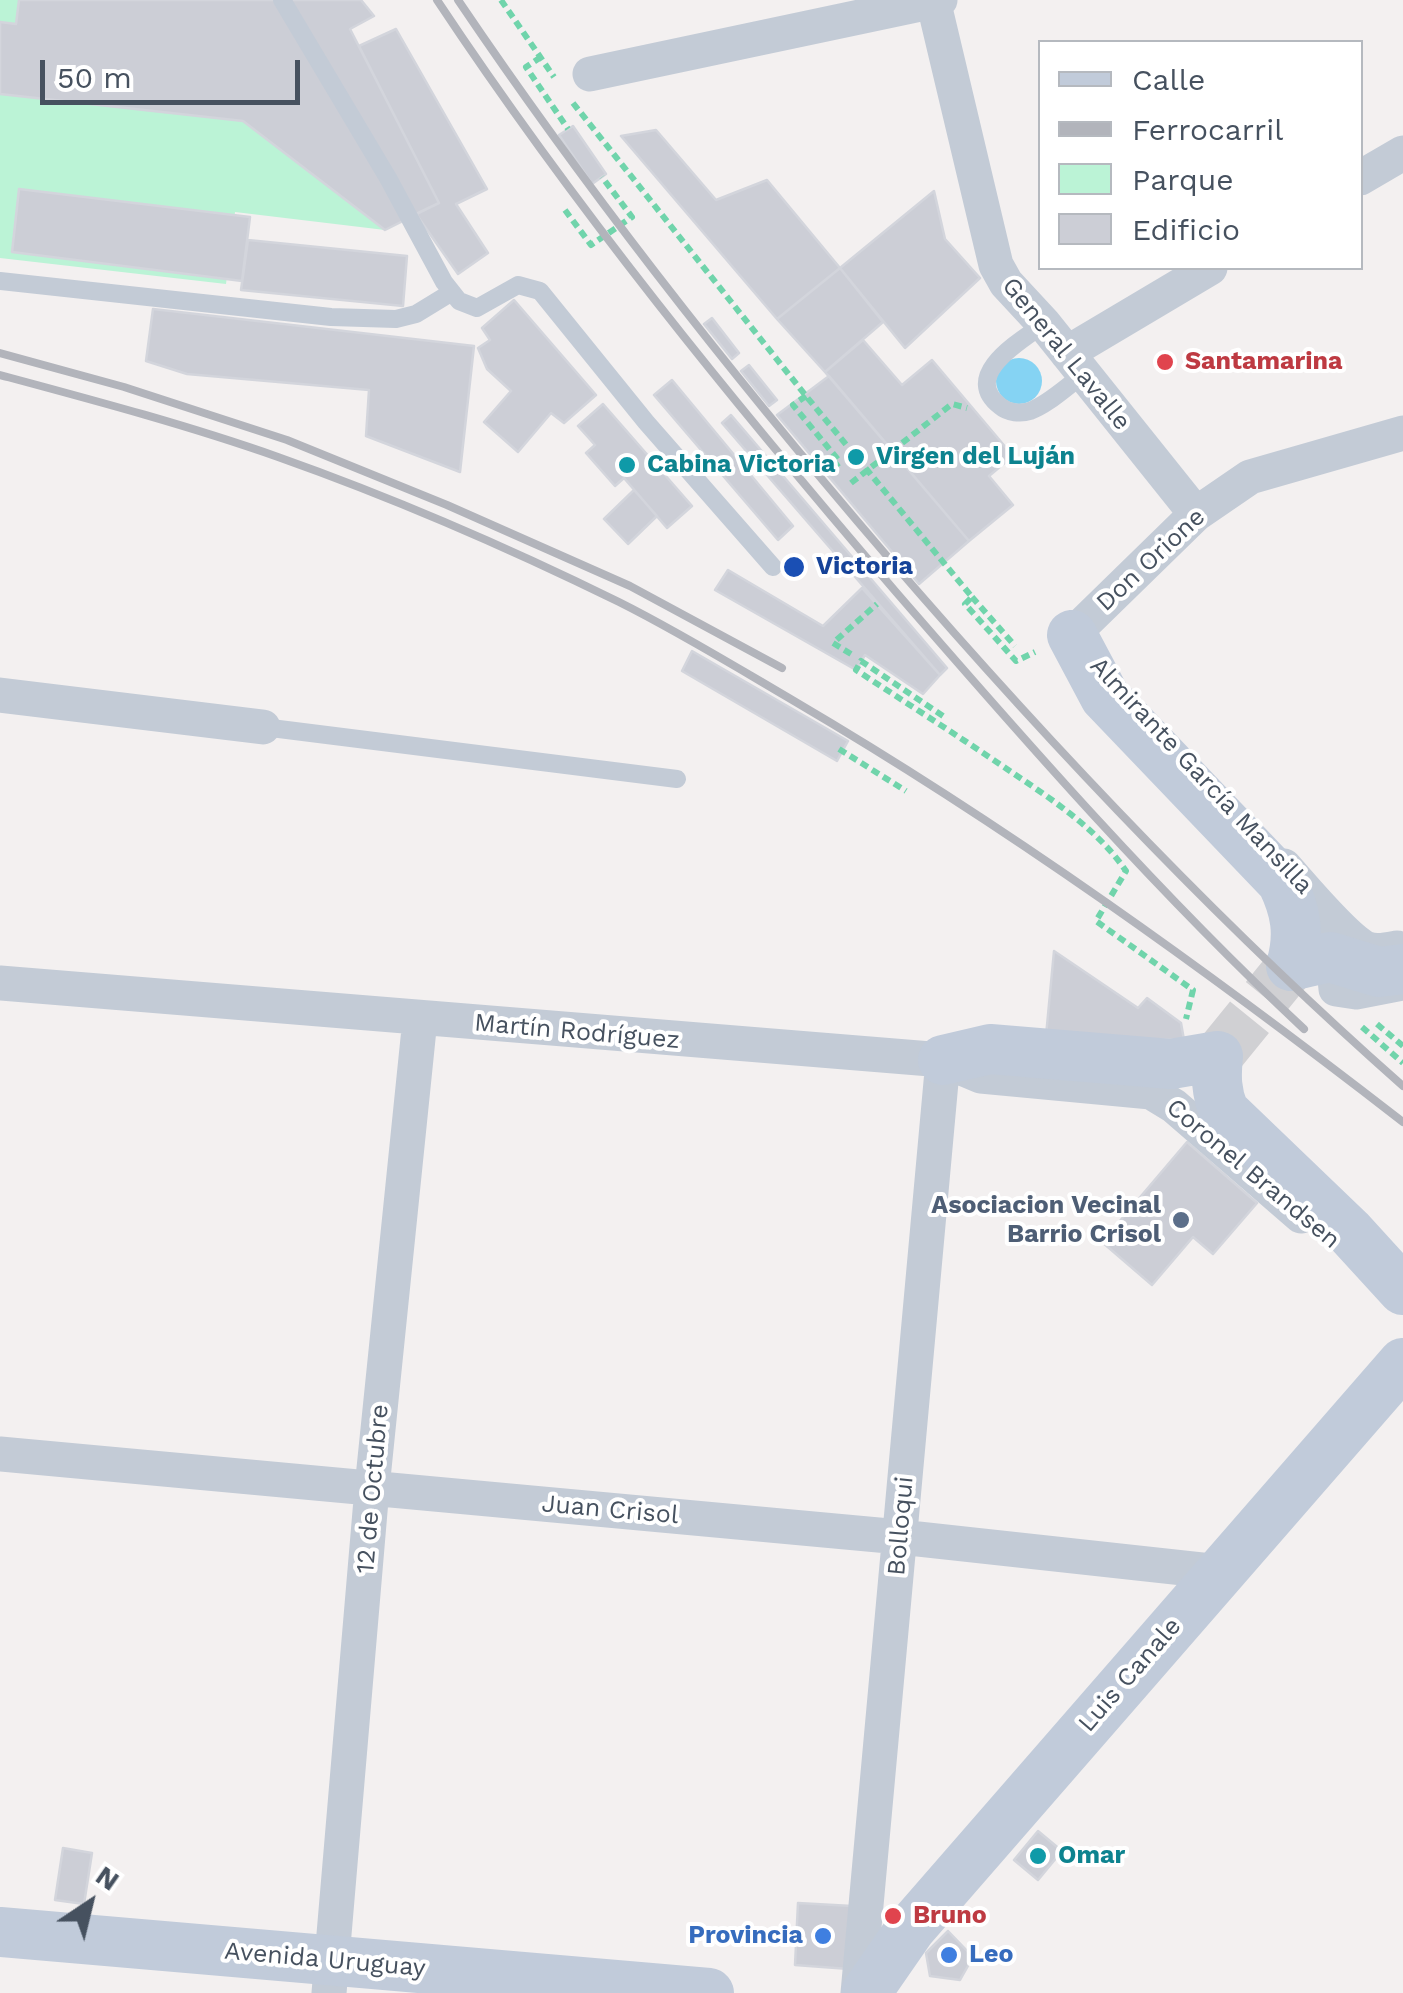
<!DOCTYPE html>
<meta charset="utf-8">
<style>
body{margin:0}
#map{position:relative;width:1403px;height:1993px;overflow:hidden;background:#f3f0f0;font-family:"Work Sans",sans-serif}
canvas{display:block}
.legend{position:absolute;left:1038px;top:40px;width:325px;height:230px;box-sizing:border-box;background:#fff;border:2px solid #b5b9bf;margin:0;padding:12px 18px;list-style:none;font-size:30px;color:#46515f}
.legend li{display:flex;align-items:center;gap:20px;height:50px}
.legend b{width:50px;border:2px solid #b5b9bf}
.north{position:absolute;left:40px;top:1853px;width:100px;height:100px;-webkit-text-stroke:8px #fff;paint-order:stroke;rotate:35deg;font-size:28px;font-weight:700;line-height:40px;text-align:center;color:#46515f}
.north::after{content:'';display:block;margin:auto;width:35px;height:45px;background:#46515f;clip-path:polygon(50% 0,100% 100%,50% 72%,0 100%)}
.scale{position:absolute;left:40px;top:60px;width:260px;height:45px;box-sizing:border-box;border:5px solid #46515f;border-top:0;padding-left:12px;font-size:30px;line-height:35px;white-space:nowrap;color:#46515f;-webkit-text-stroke:8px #fff;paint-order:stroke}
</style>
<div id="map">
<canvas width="1403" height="1993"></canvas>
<ul class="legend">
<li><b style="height:12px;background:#c1cbda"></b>Calle</li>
<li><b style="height:12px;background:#b2b4bb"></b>Ferrocarril</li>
<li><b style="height:28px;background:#bbf3d6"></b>Parque</li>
<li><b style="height:28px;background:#ccced6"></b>Edificio</li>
</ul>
<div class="north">N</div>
<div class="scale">50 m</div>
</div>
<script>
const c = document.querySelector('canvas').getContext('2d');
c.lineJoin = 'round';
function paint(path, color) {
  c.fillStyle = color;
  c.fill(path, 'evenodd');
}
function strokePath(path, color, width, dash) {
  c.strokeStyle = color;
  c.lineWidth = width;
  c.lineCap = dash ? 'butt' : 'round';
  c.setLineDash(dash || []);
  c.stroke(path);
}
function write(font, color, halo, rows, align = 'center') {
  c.font = font + ' "Work Sans",sans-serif';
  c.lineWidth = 8;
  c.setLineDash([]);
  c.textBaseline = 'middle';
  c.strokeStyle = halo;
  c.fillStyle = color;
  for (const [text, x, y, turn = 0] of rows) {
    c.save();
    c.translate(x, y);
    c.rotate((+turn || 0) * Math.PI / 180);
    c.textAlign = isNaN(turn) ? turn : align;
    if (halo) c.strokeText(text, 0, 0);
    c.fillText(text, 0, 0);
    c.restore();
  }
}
const green = new Path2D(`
 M 0,0 L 361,0 L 374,16 L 350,29 L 439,203 L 385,230 L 235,212 L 226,284 L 0,258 Z`);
const water = new Path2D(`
 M996 381a23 23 0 1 1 46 0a23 23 0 1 1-46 0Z`);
const building = new Path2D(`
 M 19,0 L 361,0 L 374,16 L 350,29 L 439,203 L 385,230 L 243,121 L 0,94 L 0,22 L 16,24 Z
 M 396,29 L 487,189 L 456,204 L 488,253 L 458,274 L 416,214 L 439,203 L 359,46 Z
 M 573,126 L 606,174 L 592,184 L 559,135 Z
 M 656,130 L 716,200 L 767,180 L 840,268 L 777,319 L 621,136 Z
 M 19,189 L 250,217 L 242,281 L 12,252 Z
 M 934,191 L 945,239 L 980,278 L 905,348 L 840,268 Z
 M 248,240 L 407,256 L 403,306 L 241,290 Z
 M 840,268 L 883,322 L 825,372 L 777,319 Z
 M 514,300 L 596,395 L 564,423 L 551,413 L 518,452 L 484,422 L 511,391 L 487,369 L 478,348 L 490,340 L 482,328 Z
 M 153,309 L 474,346 L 460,472 L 366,436 L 369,390 L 187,374 L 146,361 Z
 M 712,318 L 739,353 L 732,359 L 704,324 Z
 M 863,340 L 902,385 L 932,360 L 1013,456 L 989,476 L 1013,505 L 969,541 L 825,372 Z
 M 749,365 L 777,400 L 769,406 L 741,371 Z
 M 829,376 L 969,541 L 919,584 L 777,415 Z
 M 672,380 L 793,526 L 778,540 L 654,395 Z
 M 603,404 L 692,506 L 667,528 L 624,478 L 615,486 L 586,453 L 595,445 L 578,426 Z
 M 731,415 L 947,668 L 940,675 L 722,423 Z
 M 634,490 L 657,516 L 628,544 L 604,519 Z
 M 728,570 L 823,626 L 862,588 L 940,675 L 923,694 L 865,655 L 856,670 L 715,590 Z
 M 692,651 L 848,741 L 837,761 L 682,671 Z
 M 1054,951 L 1138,1008 L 1147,998 L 1181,1023 L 1184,1040 L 1046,1036 Z
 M 1187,1142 L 1257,1203 L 1213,1254 L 1193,1237 L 1152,1285 L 1102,1242 Z
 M 1038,1831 L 1062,1851 L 1038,1880 L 1014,1860 Z
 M 63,1848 L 92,1853 L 84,1904 L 55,1900 Z
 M 798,1903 L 852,1906 L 849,1969 L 795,1965 Z
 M 948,1931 L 973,1957 L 960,1980 L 930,1976 L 926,1953 Z`);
const secondaryTunnel = new Path2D(`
 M 1218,1056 L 1291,966`);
const path = new Path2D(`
 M 501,0 L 554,77
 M 541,57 L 526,67 L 568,129
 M 573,103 L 806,396 L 972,597 L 965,604 L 1016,661 L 1035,652
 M 565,210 L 591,245 L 632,217 L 602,177
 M 806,396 L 793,405 L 840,462 L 836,465
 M 851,483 L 952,404 L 967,408
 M 972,597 L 1015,646
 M 851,654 L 833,643 L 877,604
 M 943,716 L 861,661 L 856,670 C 905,702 955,734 1004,767 C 1048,797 1096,827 1126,871 L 1096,921 L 1193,990 L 1186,1019
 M 839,749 L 906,791
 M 1377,1024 L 1403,1046
 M 1362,1027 L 1403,1063`);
const lane = new Path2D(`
 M 282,0 L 388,178 L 444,282 L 459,301 L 477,308 L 518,285 L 540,291 L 646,422 L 773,567
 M 0,281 L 331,317 L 396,319 L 416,314 L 452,292
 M 1044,324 C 1022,340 960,375 1000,406 C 1008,413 1021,414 1030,411 C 1049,404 1067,386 1083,375
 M 263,727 L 677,779`);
const street = new Path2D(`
 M 933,0 L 996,265 L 1006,283 L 1044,324 L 1196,514
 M 590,74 L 940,0
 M 1360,178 L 1403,153
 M 1067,353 L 1210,268
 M 1086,651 L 1072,635 L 1196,514 L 1250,477 L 1403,433
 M 0,695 L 263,727
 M 1284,866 C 1302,886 1343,936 1365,948 C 1375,953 1387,950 1397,948
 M 1331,937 L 1336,989 L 1356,992 L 1403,983
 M 0,983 L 943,1060 L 981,1076 L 1151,1092 L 1174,1106 L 1301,1216
 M 0,1454 L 900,1537 L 1220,1572
 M 329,1993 L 372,1488 L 420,1019
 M 858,1993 L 943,1060`);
const secondary = new Path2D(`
 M 1072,635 L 1105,697 L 1282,882 C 1296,911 1300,934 1291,966
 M 1291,966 L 1330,957 L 1379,972 L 1403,969
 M 943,1060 L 990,1049 L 1171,1064 L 1218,1056 C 1216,1076 1216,1092 1224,1111 L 1349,1231 L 1403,1290
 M 0,1932 L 709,1993
 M 866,1993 L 911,1928 L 1403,1363`);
const rail = new Path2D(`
 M 437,0 C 575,208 733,402 896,592 C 1026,742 1159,894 1304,1029
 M 458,0 C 589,194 734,378 887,556 C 1048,743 1218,923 1403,1086
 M 0,353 L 124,387 L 287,440 L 447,505 L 630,586 L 782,668
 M 0,375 C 93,400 187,425 278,457 C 394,498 509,548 619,602 C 679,632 736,667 794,701 C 1007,826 1208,971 1403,1122`);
const markers = [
 [1165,362,10,"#e0444e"],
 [856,457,10,"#0f9aa8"],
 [627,465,10,"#0f9aa8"],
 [794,567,12,"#1a4fb4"],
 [1181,1220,10,"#5c6f8a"],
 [1038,1856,10,"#0f9aa8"],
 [893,1916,10,"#e0444e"],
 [823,1936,10,"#3f7fe0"],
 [949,1955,10,"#3f7fe0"]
];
const streetNames = [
 ["General Lavalle",1066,354,51],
 ["Don Orione",1151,560,-43],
 ["Almirante García Mansilla",1201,776,47],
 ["Martín Rodríguez",577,1032,5],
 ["Coronel Brandsen",1253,1174,40],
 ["12 de Octubre",373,1489,-85],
 ["Juan Crisol",610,1510,5],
 ["Bolloqui",901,1526,-85],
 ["Luis Canale",1130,1675,-49],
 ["Avenida Uruguay",325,1960,5]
];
const healthNames = [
 ["Santamarina",1185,362],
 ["Bruno",913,1916]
];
const cultureNames = [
 ["Virgen del Luján",876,457],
 ["Cabina Victoria",647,465],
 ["Omar",1058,1856]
];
const transitNames = [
 ["Victoria",816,567]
];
const serviceNames = [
 ["Asociacion Vecinal",1161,1206],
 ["Barrio Crisol",1161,1235]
];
const shopNames = [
 ["Provincia",803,1936],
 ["Leo",969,1955,"left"]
];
paint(green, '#bbf3d6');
paint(water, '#85d3f3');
paint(building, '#ccced6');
strokePath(building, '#d3d5dc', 2.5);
strokePath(secondaryTunnel, '#d0d0d3', 50, [50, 25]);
strokePath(path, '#70d4ab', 6, [8, 5]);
strokePath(lane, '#c3cbd6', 18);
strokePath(street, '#c3cbd6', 35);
strokePath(secondary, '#c1cbda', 50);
strokePath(rail, '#b2b4bb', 8);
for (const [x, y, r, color] of markers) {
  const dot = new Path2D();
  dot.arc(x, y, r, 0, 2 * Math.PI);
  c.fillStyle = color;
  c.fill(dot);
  strokePath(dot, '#fff', 4);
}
write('25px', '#46515f', '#fff', streetNames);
write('bold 25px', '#be3a42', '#fff', healthNames, 'left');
write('bold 25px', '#0d838f', '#fff', cultureNames, 'left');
write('bold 25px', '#164399', '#fff', transitNames, 'left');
write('bold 25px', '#4e5e75', '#fff', serviceNames, 'right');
write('bold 25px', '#366cbe', '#fff', shopNames, 'right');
</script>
